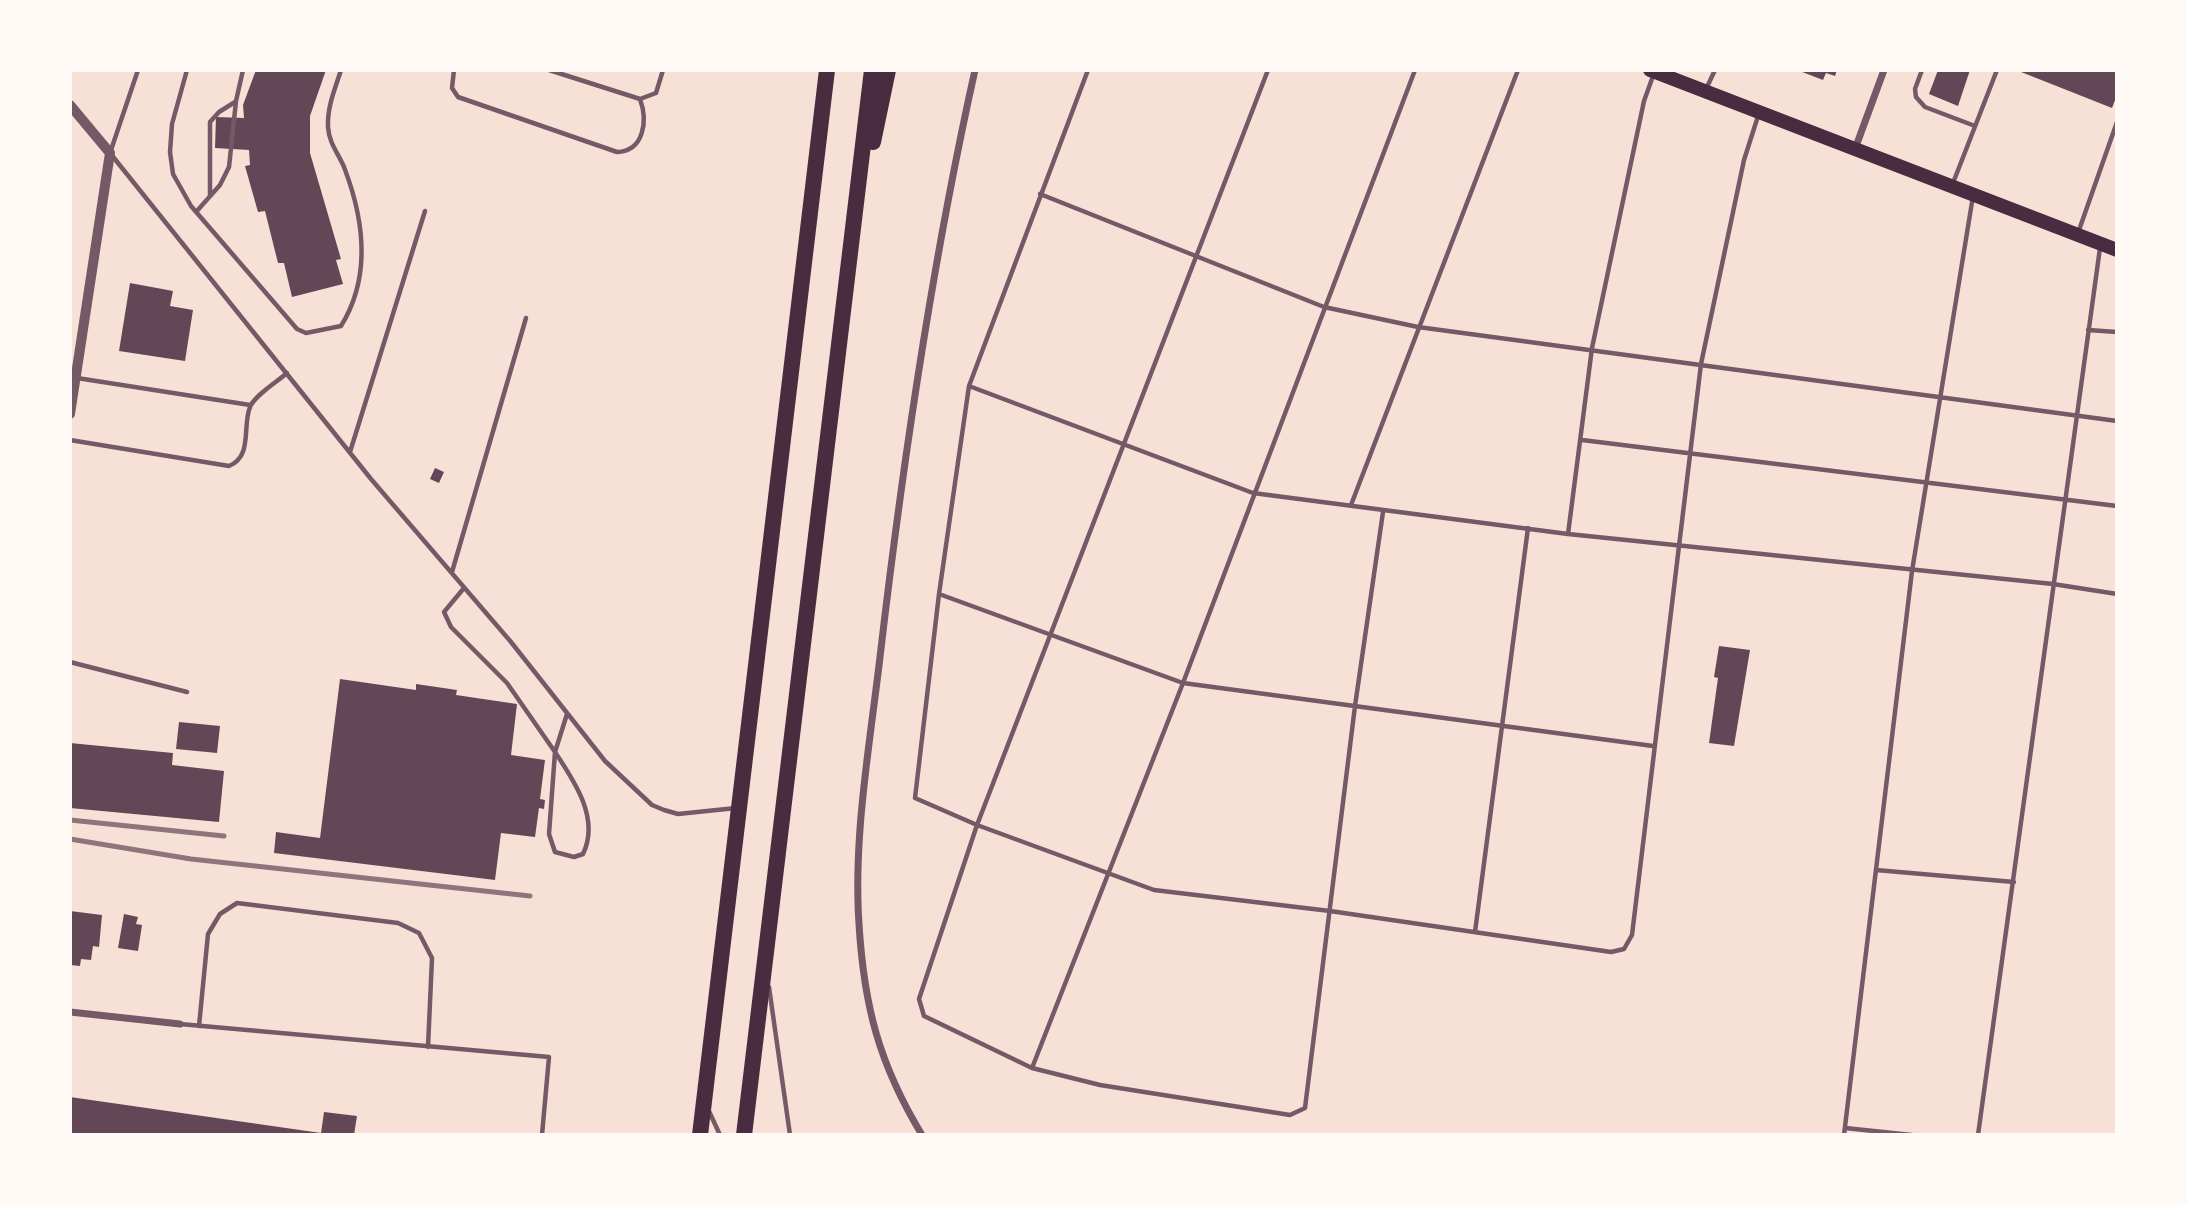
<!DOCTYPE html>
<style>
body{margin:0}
#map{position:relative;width:2187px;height:1205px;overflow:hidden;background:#f7e1d7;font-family:Roboto,sans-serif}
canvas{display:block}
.frame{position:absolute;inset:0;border:72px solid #fffaf5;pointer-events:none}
</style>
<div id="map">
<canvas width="2187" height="1205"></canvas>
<div class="frame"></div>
</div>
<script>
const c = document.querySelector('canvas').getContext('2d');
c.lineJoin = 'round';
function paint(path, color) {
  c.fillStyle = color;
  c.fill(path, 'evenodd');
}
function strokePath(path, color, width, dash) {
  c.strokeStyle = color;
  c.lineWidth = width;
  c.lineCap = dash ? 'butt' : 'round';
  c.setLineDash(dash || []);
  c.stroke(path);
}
const building = new Path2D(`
 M 256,70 L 326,70 L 310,116 L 310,153 L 341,259 L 336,260 L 343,284 L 292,297 L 284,263 L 278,263 L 265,211 L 258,212 L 245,166 L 250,165 L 249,150 L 215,148 L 216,117 L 244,118 L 243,105 Z
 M 1797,70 L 1837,70 L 1835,76 L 1826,73 L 1823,80 Z
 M 1938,70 L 1970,70 L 1958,106 L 1929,94 Z
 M 2016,70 L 2117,70 L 2117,95 L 2112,108 Z
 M 130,283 L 173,291 L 170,306 L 193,310 L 185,361 L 119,351 Z
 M 435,468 L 444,472 L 439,483 L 430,479 Z
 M 1719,646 L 1750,650 L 1734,746 L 1709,743 L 1718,678 L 1714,677 Z
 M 340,679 L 416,690 L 416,684 L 457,690 L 456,695 L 517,704 L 511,755 L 545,760 L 540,799 L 545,800 L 544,809 L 539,808 L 535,837 L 501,833 L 495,880 L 274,853 L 276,832 L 320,838 Z
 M 179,722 L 220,726 L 217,753 L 176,749 Z
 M 70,743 L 173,753 L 172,765 L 224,771 L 219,822 L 70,808 Z
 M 70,911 L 102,915 L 99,947 L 93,946 L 91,960 L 81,959 L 80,966 L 70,965 Z
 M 124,914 L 138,917 L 136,924 L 142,925 L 138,951 L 118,948 Z
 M 70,1097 L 321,1133 L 324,1112 L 357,1116 L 354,1135 L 70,1135 Z`);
const service = new Path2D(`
 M 138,70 L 110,153 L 371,479 L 511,642 L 605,761 L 652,805 L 664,810 L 678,814 L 736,808
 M 187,70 L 172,124 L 170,152 L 173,174 L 191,206 L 297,329 L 306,333 L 341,326 C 372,276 364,219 344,167 C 338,153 329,143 328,127 C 327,107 335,89 341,70
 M 454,70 L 452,88 L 458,97 L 617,152 C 644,151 648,121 640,99
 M 549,70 L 640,99 L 656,93 L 663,70
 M 1088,70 L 969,386 L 939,594 L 915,798 L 977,825 L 1154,890 L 1330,911 L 1611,952 L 1624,949 L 1632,935 L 1701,364 L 1744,160 L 1759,113
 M 1268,70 L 977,825 L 919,999 L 924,1016 L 1032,1068 L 1100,1085 L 1290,1115 L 1305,1108 L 1355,706 L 1383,512
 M 1922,70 L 1915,89 L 1916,97 L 1925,107 L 1975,126
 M 1707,87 L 1715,70
 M 1953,183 L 1997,70
 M 1040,194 L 1324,307 L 1418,327 L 2117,421
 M 210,195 L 210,122 L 219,112 L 235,102
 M 196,212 L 220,185 L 229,167 L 236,101 L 243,70
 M 2078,233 L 2117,122
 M 2088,330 L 2117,332
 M 77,378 L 250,405
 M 969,386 L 1253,493 L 1568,534 L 2053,584 L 2117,594
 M 70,440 L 229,466 C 253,456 242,427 250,407 C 255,395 277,382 287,373
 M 1582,440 L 2117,506
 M 350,452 L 425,211
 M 1351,505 L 1518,70
 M 1568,534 L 1592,348 L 1644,101 L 1653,76
 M 452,572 L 526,318
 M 464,588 L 444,612 L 451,627 L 507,683 L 555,752 L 549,834 L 555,852 L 574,857 L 583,854 C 600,819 575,782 555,752 L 567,714
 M 939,594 L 1183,683 L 1653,746
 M 70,662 L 187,692
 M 1876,870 L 2014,882
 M 1475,932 L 1528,528
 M 769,987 L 790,1135
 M 180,1024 L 549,1057 L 542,1135
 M 199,1026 L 208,934 L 220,914 L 237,903 L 398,923 L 419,933 L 432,958 L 428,1047
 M 1032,1068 L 1183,683 L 1415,70
 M 708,1109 L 720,1135
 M 1845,1128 L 1912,1135
 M 1844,1135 L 1912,571 L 1973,196
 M 1978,1135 L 2100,248`);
const minor = new Path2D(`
 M 1855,149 L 1884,70
 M 70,1012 L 180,1024
 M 922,1135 C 879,1064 864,1006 859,924 C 853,837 870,743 880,657 C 903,460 932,263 975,70`);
const tertiary = new Path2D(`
 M 70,105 L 110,153 L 70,414`);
const primary = new Path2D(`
 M 1650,70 L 2117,250`);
const motorway = new Path2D(`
 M 873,142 L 888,70
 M 700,1135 L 827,70
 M 744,1135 L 872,70`);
const rail = new Path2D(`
 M 70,820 L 224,836
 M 70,839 L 191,859 L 530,896`);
paint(building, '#644757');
strokePath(service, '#755966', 4.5);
strokePath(minor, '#755966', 7);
strokePath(tertiary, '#755966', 10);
strokePath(primary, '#4a2c40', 14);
strokePath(motorway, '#4a2c40', 16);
strokePath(rail, '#8f747c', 5);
</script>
